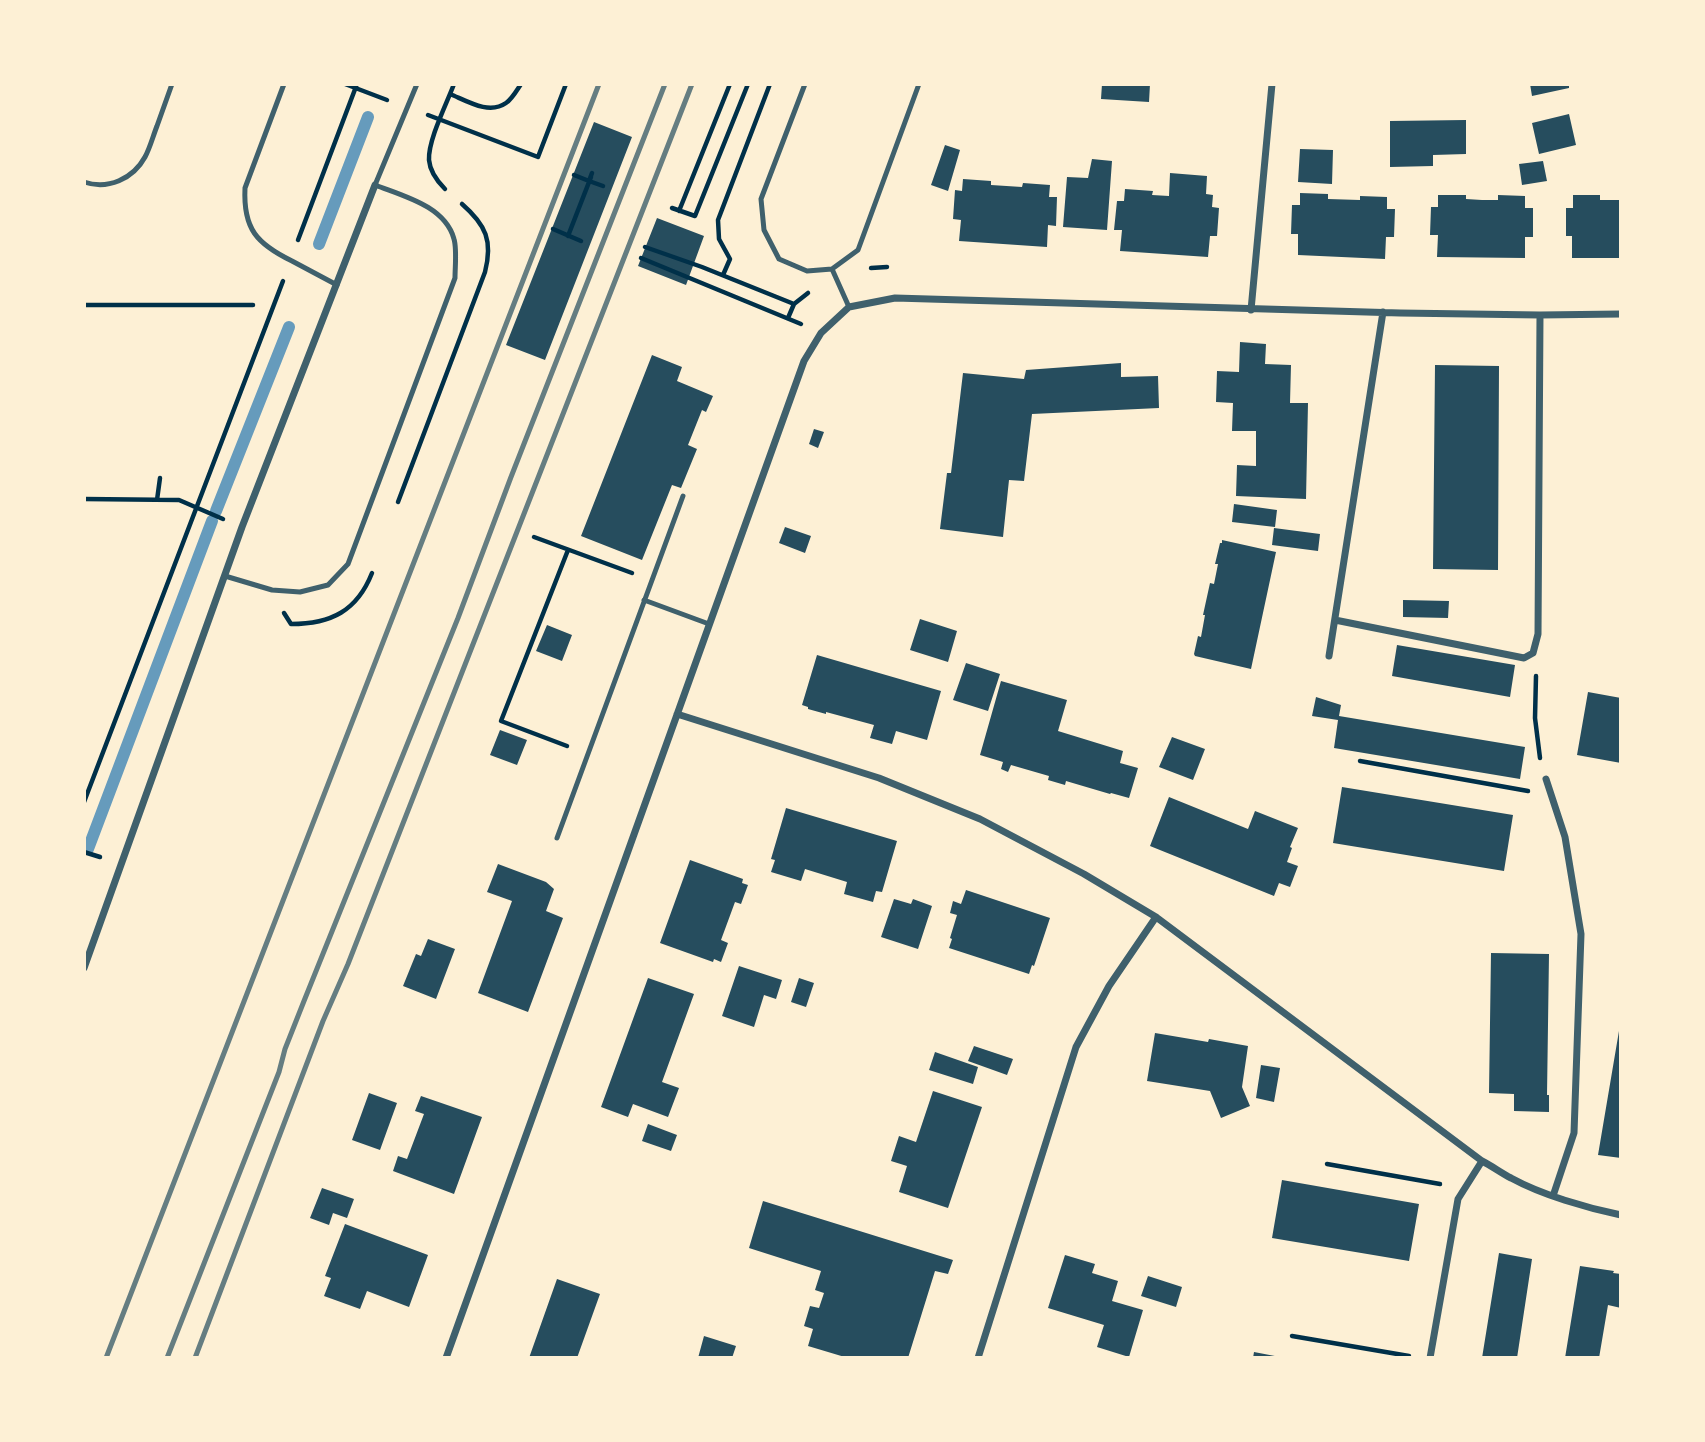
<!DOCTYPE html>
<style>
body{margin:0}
#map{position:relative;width:1705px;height:1442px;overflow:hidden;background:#fdf0d5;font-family:"Work Sans",sans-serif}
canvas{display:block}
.frame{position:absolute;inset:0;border:86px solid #fdf0d5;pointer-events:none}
</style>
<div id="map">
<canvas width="1705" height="1442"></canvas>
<div class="frame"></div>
</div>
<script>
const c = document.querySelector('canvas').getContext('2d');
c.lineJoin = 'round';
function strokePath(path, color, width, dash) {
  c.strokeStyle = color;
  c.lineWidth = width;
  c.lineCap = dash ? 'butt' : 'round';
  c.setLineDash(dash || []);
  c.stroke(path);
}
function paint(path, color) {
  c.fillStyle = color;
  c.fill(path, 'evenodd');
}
const stream = new Path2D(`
 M 319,244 L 368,117
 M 216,511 L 289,327
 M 88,849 L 212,521`);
const building = new Path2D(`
 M 1102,84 L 1150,84 L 1149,102 L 1101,99 Z
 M 1530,84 L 1569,84 L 1569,88 L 1532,96 Z
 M 1569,114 L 1576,145 L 1539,154 L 1532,123 Z
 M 1466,120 L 1466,154 L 1433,155 L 1433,166 L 1390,167 L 1390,121 Z
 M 594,122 L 632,137 L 545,360 L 506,345 Z
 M 945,145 L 960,150 L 948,191 L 931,185 Z
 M 1300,149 L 1333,150 L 1332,184 L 1298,182 Z
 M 1092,159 L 1112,161 L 1107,230 L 1063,227 L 1067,177 L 1088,178 Z
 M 1543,161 L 1547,181 L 1522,185 L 1519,164 Z
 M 1170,173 L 1207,176 L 1206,194 L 1213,195 L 1212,207 L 1219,208 L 1217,236 L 1210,236 L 1208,257 L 1120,251 L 1122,230 L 1114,230 L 1117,201 L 1124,201 L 1125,189 L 1153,191 L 1152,195 L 1169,196 Z
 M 963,179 L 991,181 L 991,185 L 1022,187 L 1023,183 L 1050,185 L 1049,197 L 1057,197 L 1056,226 L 1048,225 L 1047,247 L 959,241 L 961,220 L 953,219 L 955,190 L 962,191 Z
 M 1300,193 L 1328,194 L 1328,199 L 1360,200 L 1360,196 L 1387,197 L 1387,209 L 1395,209 L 1394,237 L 1386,237 L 1385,259 L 1298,255 L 1298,234 L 1291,234 L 1292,205 L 1300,205 Z
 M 1438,195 L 1466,195 L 1466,199 L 1482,200 L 1498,200 L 1498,195 L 1525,196 L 1525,208 L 1533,208 L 1533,237 L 1525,237 L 1525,258 L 1437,257 L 1438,235 L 1430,235 L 1431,207 L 1438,207 Z
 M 1573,195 L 1600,195 L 1600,200 L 1621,200 L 1621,258 L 1572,258 L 1572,236 L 1566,236 L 1566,208 L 1573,208 Z
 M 657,218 L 704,236 L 686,285 L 638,266 Z
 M 1240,342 L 1266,344 L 1265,364 L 1291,365 L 1290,403 L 1308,403 L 1306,499 L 1236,496 L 1237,465 L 1256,466 L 1256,431 L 1232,431 L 1233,403 L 1216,402 L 1217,371 L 1239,372 Z
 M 652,355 L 682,367 L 677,381 L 713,396 L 706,412 L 702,410 L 688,445 L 697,449 L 681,488 L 672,485 L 642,560 L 581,536 Z
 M 1121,363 L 1121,377 L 1158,376 L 1159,408 L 1032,414 L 1024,481 L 1009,480 L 1003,537 L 940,529 L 947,473 L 951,473 L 963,373 L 1024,379 L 1026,370 Z
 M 1435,365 L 1499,366 L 1498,570 L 1433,569 Z
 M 814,429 L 824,432 L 818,448 L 809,444 Z
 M 1234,504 L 1277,510 L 1275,527 L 1232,522 Z
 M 785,527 L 811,536 L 805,553 L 779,543 Z
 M 1274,528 L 1320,534 L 1318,551 L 1272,545 Z
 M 1222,540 L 1276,552 L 1251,669 L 1195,656 L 1194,654 L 1198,636 L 1201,637 L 1205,615 L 1203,615 L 1210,583 L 1214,584 L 1218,564 L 1215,564 L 1220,543 L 1222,543 Z
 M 1403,600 L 1449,601 L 1448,618 L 1403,617 Z
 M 920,619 L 957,631 L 948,662 L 910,650 Z
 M 547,625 L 572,635 L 562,661 L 536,651 Z
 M 1397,645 L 1515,665 L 1510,697 L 1392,676 Z
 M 817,655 L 941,691 L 927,740 L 896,731 L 892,744 L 870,738 L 874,725 L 826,712 L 826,714 L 808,709 L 808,707 L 802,705 Z
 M 966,663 L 1000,674 L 988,711 L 953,700 Z
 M 1001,681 L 1067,700 L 1058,731 L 1123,751 L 1120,763 L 1138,768 L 1129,798 L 1111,793 L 1110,794 L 1066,781 L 1065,785 L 1048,780 L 1049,776 L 1011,765 L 1008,772 L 1001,769 L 1003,762 L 980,755 Z
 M 1588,692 L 1621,698 L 1621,763 L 1577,755 Z
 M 1316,697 L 1341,705 L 1339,716 L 1525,747 L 1520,779 L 1334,748 L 1338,720 L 1312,716 Z
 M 500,730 L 527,740 L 517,765 L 490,755 Z
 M 1172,737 L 1205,749 L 1193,780 L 1159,767 Z
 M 1342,787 L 1513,815 L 1504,871 L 1333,843 Z
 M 1169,797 L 1248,829 L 1255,811 L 1298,828 L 1290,847 L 1292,848 L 1287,862 L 1298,866 L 1290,887 L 1279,883 L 1274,896 L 1150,846 Z
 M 786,808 L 897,841 L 882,892 L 876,891 L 873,902 L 844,894 L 847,882 L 805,869 L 801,881 L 771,872 L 775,860 L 771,859 Z
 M 690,860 L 743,879 L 742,883 L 748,885 L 741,904 L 735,902 L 721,940 L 728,943 L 721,962 L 714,959 L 713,962 L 660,943 Z
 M 498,864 L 546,882 L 554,889 L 546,911 L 563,918 L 528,1012 L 478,993 L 512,901 L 487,892 Z
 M 966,890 L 1050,918 L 1034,966 L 1032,965 L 1029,974 L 949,948 L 952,939 L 950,938 L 957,915 L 950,913 L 953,901 L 961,904 Z
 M 894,899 L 911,904 L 913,899 L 932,906 L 918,949 L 881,937 Z
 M 428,939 L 455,949 L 436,999 L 403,986 L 416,954 L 421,956 Z
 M 1491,953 L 1549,954 L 1547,1095 L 1549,1095 L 1549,1112 L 1514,1111 L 1514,1094 L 1489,1093 Z
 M 739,966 L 782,980 L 776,999 L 764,995 L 754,1027 L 722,1016 Z
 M 648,978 L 694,994 L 662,1082 L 679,1088 L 668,1117 L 633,1104 L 628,1117 L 601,1107 Z
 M 799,978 L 814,983 L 806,1007 L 791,1002 Z
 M 1620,1025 L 1621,1025 L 1621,1158 L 1598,1155 Z
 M 1155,1033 L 1208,1042 L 1209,1039 L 1248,1046 L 1242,1087 L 1250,1106 L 1221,1118 L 1210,1091 L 1147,1081 Z
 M 974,1046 L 1013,1059 L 1007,1075 L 968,1061 Z
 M 935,1052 L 978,1067 L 973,1084 L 929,1070 Z
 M 1261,1065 L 1280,1068 L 1274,1102 L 1256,1098 Z
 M 933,1091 L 982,1107 L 948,1208 L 899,1192 L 907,1166 L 891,1161 L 899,1136 L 916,1142 Z
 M 369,1093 L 397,1103 L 380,1150 L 352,1140 Z
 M 421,1096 L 482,1117 L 454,1194 L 393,1171 L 398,1156 L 407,1159 L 424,1114 L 415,1111 Z
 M 648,1124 L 677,1135 L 671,1151 L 642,1141 Z
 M 1282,1180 L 1419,1204 L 1409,1261 L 1272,1238 Z
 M 322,1188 L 354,1199 L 347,1218 L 333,1213 L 329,1225 L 310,1218 Z
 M 763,1201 L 953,1260 L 948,1274 L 935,1271 L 908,1358 L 848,1358 L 808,1346 L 813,1329 L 804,1326 L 810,1306 L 819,1308 L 824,1293 L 815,1290 L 821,1271 L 749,1248 Z
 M 345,1224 L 428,1255 L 409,1307 L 367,1291 L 360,1309 L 324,1296 L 331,1278 L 325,1276 Z
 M 1499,1253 L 1532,1259 L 1517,1358 L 1482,1358 Z
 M 1065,1255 L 1095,1264 L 1092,1273 L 1118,1281 L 1112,1301 L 1143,1310 L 1129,1357 L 1097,1347 L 1104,1325 L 1048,1308 Z
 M 1580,1266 L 1614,1271 L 1613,1273 L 1621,1274 L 1621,1308 L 1608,1305 L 1599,1358 L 1565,1358 Z
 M 1148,1276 L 1182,1287 L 1176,1307 L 1141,1296 Z
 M 557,1279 L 600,1294 L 577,1358 L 529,1358 Z
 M 704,1336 L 736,1346 L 732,1358 L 698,1358 Z
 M 1254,1352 L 1280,1357 L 1280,1358 L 1253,1358 Z`);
const path = new Path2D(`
 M 345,84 L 387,100
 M 450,94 C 467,101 489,115 506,103 C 512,99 517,90 521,84
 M 428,115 L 538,157 L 566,84
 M 574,175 L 589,181 L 592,173
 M 589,181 L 603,186
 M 445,189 C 437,181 430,172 429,160 C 428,140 447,103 454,84
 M 672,208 L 695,216 L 748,84
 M 679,211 L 730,84
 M 553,229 L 581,241
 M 568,236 L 591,177
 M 298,240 L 357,84
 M 645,247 L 702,267 L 794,304 L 788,318
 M 641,258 L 801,324
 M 871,268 L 887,267
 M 723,275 L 730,259 L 719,239 L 718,220 L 770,84
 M 794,304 L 808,293
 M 84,305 L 253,305
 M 84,499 L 179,500 L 223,519
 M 157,500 L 160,478
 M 398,502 L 485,272 C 493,241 486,225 462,204
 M 534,537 L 632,573
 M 284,613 L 291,624 C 331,624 357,611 372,573
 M 1536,676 L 1535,718 L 1540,758
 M 567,746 L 501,721 L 568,550
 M 1360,761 L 1528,791
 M 84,802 L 283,281
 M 84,852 L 100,857
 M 1327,1164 L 1440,1184
 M 1292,1336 L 1409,1356`);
const service = new Path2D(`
 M 284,84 L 245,188 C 243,229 257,244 292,261 C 307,269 322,277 337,285
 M 805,84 L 761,199 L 764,230 L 779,259 L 807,271 L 832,269 L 858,250 L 919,84
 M 84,182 C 108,190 133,179 145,157 C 150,148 153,136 157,126 C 162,112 167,98 172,84
 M 832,269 L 849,307
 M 225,576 L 272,590 L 300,592 L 328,585 L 348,564 L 455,278 C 455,267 457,249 454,239 C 445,206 403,196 375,185 L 417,84
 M 644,600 L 709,624
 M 557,838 L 683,496`);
const minor = new Path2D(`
 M 1251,310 L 1272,84
 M 1335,620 L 1524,658 L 1533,653 L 1538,634 L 1540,315
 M 1329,656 L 1383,312
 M 677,714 L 879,778 L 980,819 L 1084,874 L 1156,917 L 1482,1161 C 1492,1166 1501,1173 1511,1178 C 1542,1195 1587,1208 1621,1215
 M 1546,779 L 1565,837 L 1581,934 L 1574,1133 L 1553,1196
 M 84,968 L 242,527 L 375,185
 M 446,1358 L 804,361 L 821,333 L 849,307 L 895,298 L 1400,313 L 1540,315 L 1621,314
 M 978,1358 L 1076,1047 L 1109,986 L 1156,917
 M 1430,1358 L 1458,1199 L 1482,1161`);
const rail = new Path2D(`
 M 106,1358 L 599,84
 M 167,1358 L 279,1072 L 285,1049 L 304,1001 L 458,618 L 511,477 L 665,84
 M 195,1358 L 323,1021 L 348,964 L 692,84`);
strokePath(stream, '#669bbc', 12);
paint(building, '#264d5e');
strokePath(path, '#003049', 4.5);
strokePath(service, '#3f606c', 5);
strokePath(minor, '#3f606c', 7);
strokePath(rail, '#657d81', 5);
</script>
